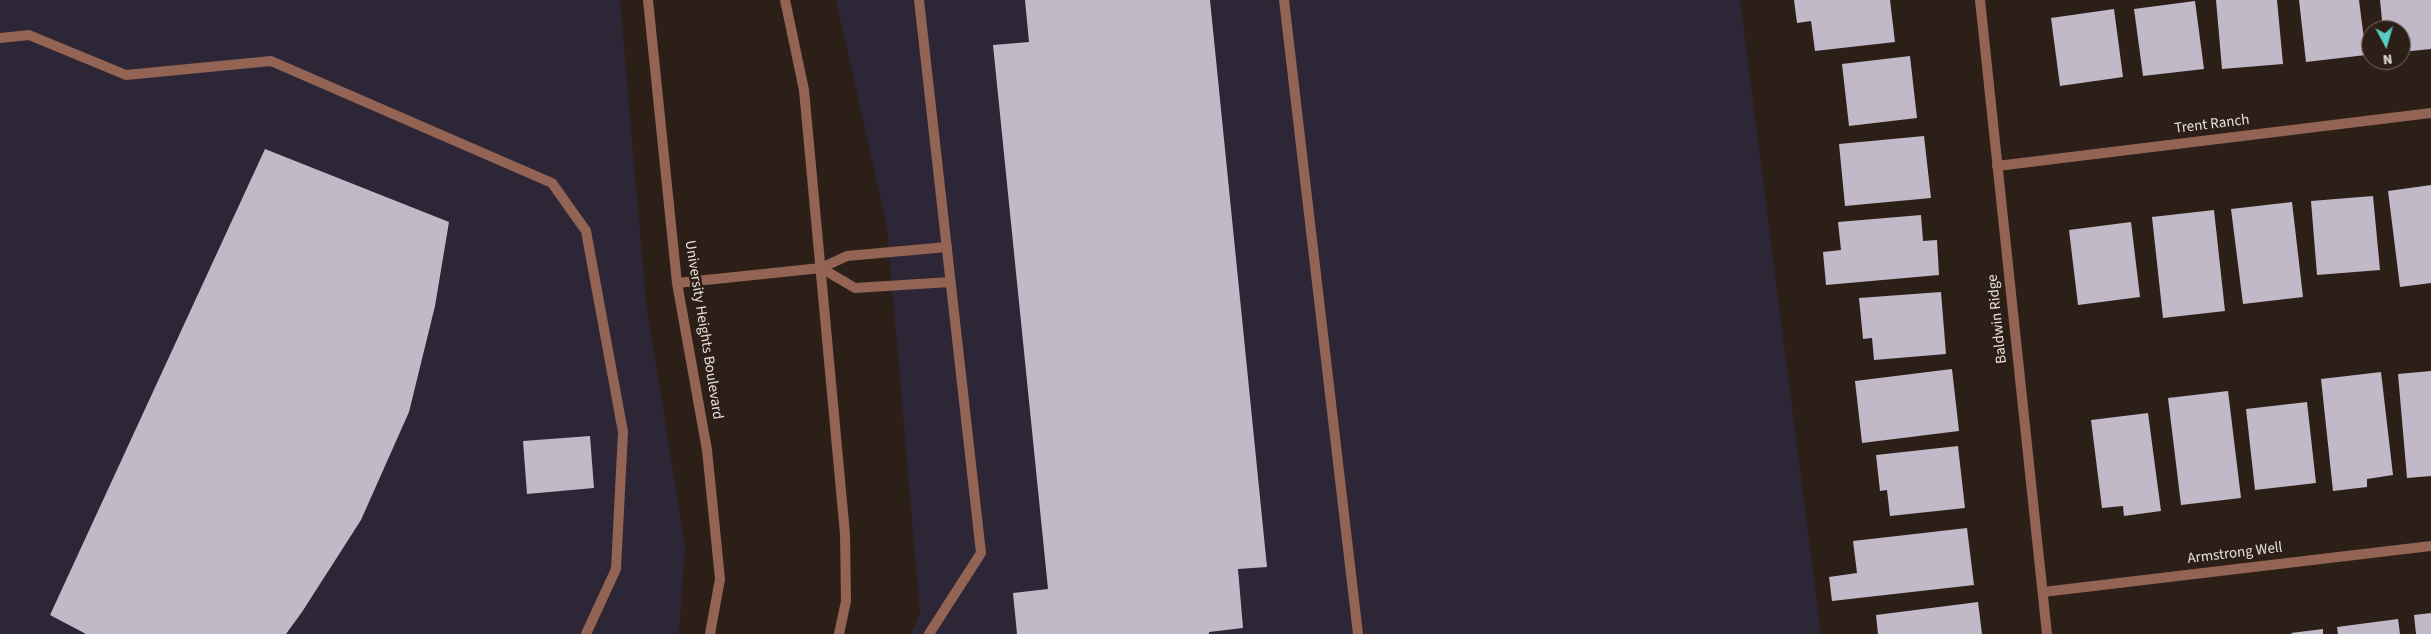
<!DOCTYPE html>
<style>
body{margin:0}
#map{position:relative;width:2431px;height:634px;overflow:hidden;background:#2c1f18;font-family:"Source Sans 3",sans-serif}
canvas{display:block}
.north{position:absolute;left:2361px;top:20px;width:50px;height:50px;box-sizing:border-box;background:#2c1f18;border:1px solid #786c66;border-radius:50%;rotate:174deg;font-size:14px;font-weight:700;line-height:20px;text-align:center;color:#e9e0db}
.north::after{content:'';display:block;margin:auto;width:18px;height:22px;background:#57cec1;clip-path:polygon(50% 0,100% 100%,50% 72%,0 100%)}
</style>
<div id="map">
<canvas width="2431" height="634"></canvas>
<div class="north">N</div>
</div>
<script>
const c = document.querySelector('canvas').getContext('2d');
c.lineJoin = 'round';
function paint(path, color) {
  c.fillStyle = color;
  c.fill(path, 'evenodd');
}
function strokePath(path, color, width, dash) {
  c.strokeStyle = color;
  c.lineWidth = width;
  c.lineCap = dash ? 'butt' : 'round';
  c.setLineDash(dash || []);
  c.stroke(path);
}
function write(font, color, halo, rows, align = 'center') {
  c.font = font + ' "Source Sans 3",sans-serif';
  c.lineWidth = 5;
  c.setLineDash([]);
  c.textBaseline = 'middle';
  c.strokeStyle = halo;
  c.fillStyle = color;
  for (const [text, x, y, turn = 0] of rows) {
    c.save();
    c.translate(x, y);
    c.rotate((+turn || 0) * Math.PI / 180);
    c.textAlign = isNaN(turn) ? turn : align;
    if (halo) c.strokeText(text, 0, 0);
    c.fillText(text, 0, 0);
    c.restore();
  }
}
const commercial = new Path2D(`
 M 0,0 L 620,0 L 646,303 L 685,546 L 679,634 L 0,634 Z
 M 836,0 L 1740,0 L 1821,634 L 911,634 L 920,613 L 887,227 Z`);
const building = new Path2D(`
 M 1025,0 L 1210,0 L 1267,567 L 1238,569 L 1243,628 L 1209,632 L 1209,634 L 1017,634 L 1013,593 L 1048,589 L 993,45 L 1029,42 Z
 M 1794,0 L 1890,0 L 1895,42 L 1815,51 L 1811,21 L 1797,23 Z
 M 2216,0 L 2277,0 L 2283,64 L 2222,69 Z
 M 2299,0 L 2359,0 L 2366,55 L 2306,62 Z
 M 2380,0 L 2431,0 L 2431,49 L 2401,52 L 2401,30 L 2383,30 Z
 M 2195,1 L 2204,69 L 2143,76 L 2134,9 Z
 M 2114,9 L 2123,77 L 2060,86 L 2051,18 Z
 M 1910,56 L 1917,118 L 1849,126 L 1842,64 Z
 M 1924,136 L 1931,198 L 1845,206 L 1839,144 Z
 M 265,149 L 449,222 L 435,306 L 409,412 L 361,520 L 302,612 L 286,634 L 86,634 L 50,615 Z
 M 2431,185 L 2431,283 L 2400,287 L 2388,191 Z
 M 2373,196 L 2380,270 L 2317,275 L 2311,201 Z
 M 2292,202 L 2303,297 L 2243,304 L 2231,209 Z
 M 2214,210 L 2225,311 L 2163,318 L 2152,217 Z
 M 1921,215 L 1923,241 L 1937,240 L 1939,275 L 1826,285 L 1823,252 L 1841,250 L 1838,222 Z
 M 2131,222 L 2140,297 L 2078,305 L 2069,230 Z
 M 1941,292 L 1946,354 L 1874,360 L 1872,338 L 1863,339 L 1859,298 Z
 M 1952,369 L 1959,431 L 1862,443 L 1855,381 Z
 M 2431,371 L 2431,476 L 2407,478 L 2398,374 Z
 M 2381,372 L 2393,475 L 2367,479 L 2367,487 L 2333,491 L 2321,379 Z
 M 2228,391 L 2241,498 L 2181,505 L 2168,398 Z
 M 2307,402 L 2316,483 L 2255,490 L 2246,409 Z
 M 2148,413 L 2161,511 L 2124,516 L 2123,506 L 2102,508 L 2091,420 Z
 M 590,436 L 594,488 L 527,494 L 523,441 Z
 M 1958,446 L 1965,508 L 1890,516 L 1887,490 L 1880,491 L 1876,455 Z
 M 1967,528 L 1974,585 L 1832,601 L 1829,577 L 1857,573 L 1853,541 Z
 M 1978,602 L 1982,634 L 1878,634 L 1876,615 Z
 M 2431,613 L 2431,634 L 2416,634 L 2414,615 Z
 M 2398,619 L 2400,634 L 2338,634 L 2337,627 Z
 M 2323,629 L 2323,634 L 2292,634 L 2291,633 Z`);
const lane = new Path2D(`
 M 919,0 L 981,553 L 929,634
 M 1284,0 L 1358,634
 M 0,38 L 29,35 L 126,75 L 271,61 L 552,183 L 586,231 L 623,432 L 616,569 L 586,634
 M 821,268 L 855,288 L 950,282
 M 821,268 L 847,256 L 947,247`);
const street = new Path2D(`
 M 648,0 L 677,283 L 707,450 L 720,579 L 710,634
 M 785,0 L 804,90 L 845,534 L 846,601 L 839,634
 M 1980,0 L 2047,634
 M 1997,166 L 2431,113
 M 677,283 L 821,268
 M 2043,592 L 2431,546`);
const streetNames = [
 ["Trent Ranch",2212,125,-7],
 ["Baldwin Ridge",1998,319,-96],
 ["University Heights Boulevard",703,330,81],
 ["Armstrong Well",2235,554,-7]
];
paint(commercial, '#2d2636');
paint(building, '#c1b8c8');
strokePath(lane, '#936353', 10);
strokePath(street, '#936353', 10);
write('15px', '#e9e0db', '#2c1f18', streetNames);
</script>
